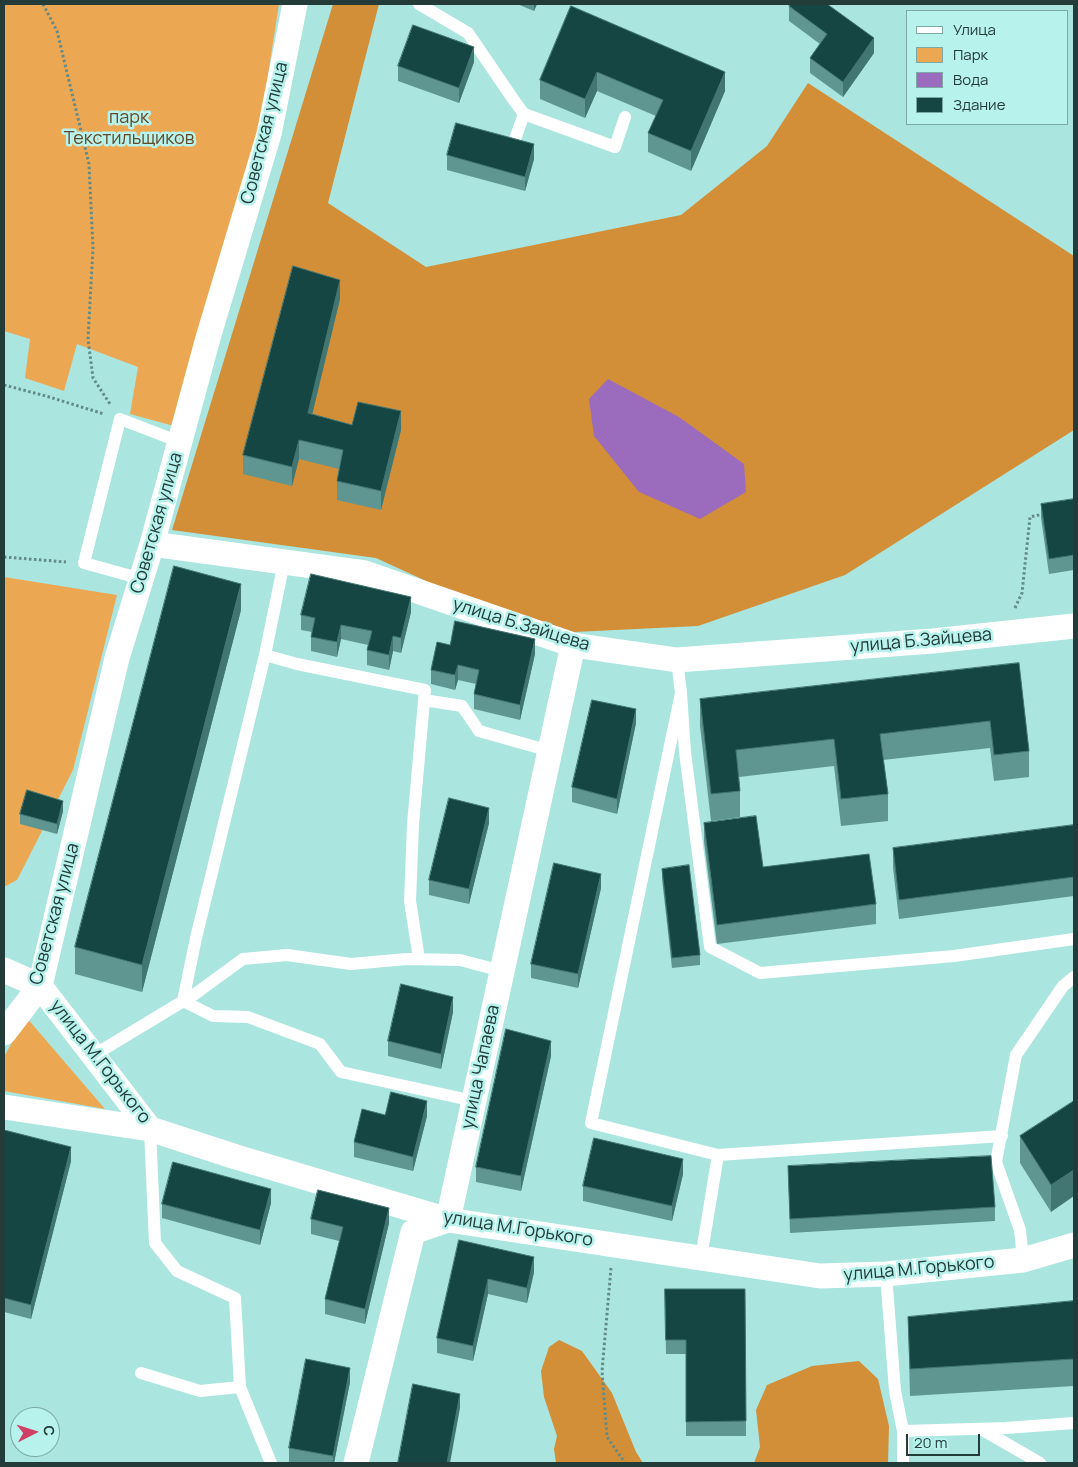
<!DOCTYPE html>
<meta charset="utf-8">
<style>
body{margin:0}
#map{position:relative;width:1078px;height:1467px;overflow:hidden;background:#aae5e0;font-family:Manrope,sans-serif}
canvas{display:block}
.frame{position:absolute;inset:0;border:5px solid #233b39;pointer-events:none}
.legend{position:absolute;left:906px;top:10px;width:162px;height:115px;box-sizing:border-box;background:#b7f2ed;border:1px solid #7ca9a5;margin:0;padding:6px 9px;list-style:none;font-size:15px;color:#233b39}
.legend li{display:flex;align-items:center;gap:10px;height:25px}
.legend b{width:25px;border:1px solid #7ca9a5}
.north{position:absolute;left:10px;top:1407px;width:50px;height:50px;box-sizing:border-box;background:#b7f2ed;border:1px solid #7ca9a5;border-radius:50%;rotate:85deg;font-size:14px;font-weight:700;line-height:20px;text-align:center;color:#233b39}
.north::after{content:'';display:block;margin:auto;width:18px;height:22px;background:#cf4064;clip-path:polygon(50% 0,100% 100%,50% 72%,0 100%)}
.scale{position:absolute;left:906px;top:1434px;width:74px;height:22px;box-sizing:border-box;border:2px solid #233b39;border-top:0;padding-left:6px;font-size:15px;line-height:18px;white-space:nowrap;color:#233b39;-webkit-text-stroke:4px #b7f2ed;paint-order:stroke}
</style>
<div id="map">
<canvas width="1078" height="1467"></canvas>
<div class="frame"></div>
<ul class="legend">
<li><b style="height:6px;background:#fff"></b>Улица</li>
<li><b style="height:14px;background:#eca752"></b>Парк</li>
<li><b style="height:14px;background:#9b6cbd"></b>Вода</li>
<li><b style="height:14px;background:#154643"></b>Здание</li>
</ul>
<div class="north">С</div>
<div class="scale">20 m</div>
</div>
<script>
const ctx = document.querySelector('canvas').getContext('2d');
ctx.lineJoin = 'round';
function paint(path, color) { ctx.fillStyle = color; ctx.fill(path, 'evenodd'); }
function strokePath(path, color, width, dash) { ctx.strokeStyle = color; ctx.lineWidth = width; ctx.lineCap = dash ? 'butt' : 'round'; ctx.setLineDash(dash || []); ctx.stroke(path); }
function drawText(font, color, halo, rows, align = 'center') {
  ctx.font = font + ' Manrope,sans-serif'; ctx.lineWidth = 5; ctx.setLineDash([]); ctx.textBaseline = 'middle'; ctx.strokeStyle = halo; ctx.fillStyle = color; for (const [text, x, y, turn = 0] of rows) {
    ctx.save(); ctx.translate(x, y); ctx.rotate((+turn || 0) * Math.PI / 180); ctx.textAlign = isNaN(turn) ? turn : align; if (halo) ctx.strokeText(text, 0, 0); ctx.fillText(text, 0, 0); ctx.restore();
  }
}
paint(new Path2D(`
 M4,4H279L260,126L174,426L130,414L138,367L77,344L64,391L25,378L30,339L4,331Z
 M4,577L117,595L73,770L17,880L4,887Z
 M26,1017L105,1109L4,1091V1057Z`), '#eca752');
paint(new Path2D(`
 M333,4H379L328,203L426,267L681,215L767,146L808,83L1074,256V430L845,575L698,626L574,632L437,586L376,558L172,530Z
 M559,1340L582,1351L612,1393L636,1452L643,1463H556L554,1449L557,1436L544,1397L541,1371L549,1347Z
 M859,1361L878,1379L889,1426L888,1463H754L760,1447L756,1410L767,1385L812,1366Z`), '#d28f37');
paint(new Path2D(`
 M608,379L679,417L744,464L746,492L700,519L639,492L594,436L589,399Z`), '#9b6cbd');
strokePath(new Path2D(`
 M43,4L57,31L89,164L93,248L88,339L93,378L110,404
 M4,385L46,396L104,414
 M4,557L66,562
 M1015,608L1022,593L1030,517L1043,514
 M611,1268L602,1371L607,1437L625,1463`), '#628b87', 3, [2.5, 2.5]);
strokePath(new Path2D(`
 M419,4L468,33L513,99L524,114L615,147L625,117
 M515,139L524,114
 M284,562L265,655L297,664L425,690L413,824L410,901L419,959
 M142,579L84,563L120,419L180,442
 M265,655L196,938L183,1001L213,1016L248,1017L320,1044L341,1072L474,1101
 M677,660L681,693L685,752L710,947L760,973L954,956L1074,939
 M681,693L591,1123L718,1155L1002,1136
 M424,700L462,706L479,731L550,751
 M94,1055L195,994L243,959L287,955L351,964L407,959L460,960L502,971
 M150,1129L155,1243L177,1271L235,1298L240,1387
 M701,1258L718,1155
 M1023,1260L1020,1230L996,1162L1016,1055L1063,986L1074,977
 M886,1274L895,1391L903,1431V1463
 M141,1373L200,1391L240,1387L271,1463
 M981,1429L1040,1463
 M903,1431L1006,1428L1074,1423`), '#fff', 12);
strokePath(new Path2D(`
 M152,544L365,573L573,645L677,660L933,641L1074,626
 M4,970L40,986L150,1129L236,1157L448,1220L820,1276L886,1274L1023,1260L1074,1245
 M4,1033L40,986L117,658L152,544L208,338L269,134L295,4
 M4,1107L150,1129
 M356,1463L413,1232L448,1220L573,645`), '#fff', 25);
paint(new Path2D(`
 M517,4H537L534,11Z
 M571,6L725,91L691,171L648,152V133L656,116L597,91L585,118L540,99V80Z
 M789,6L874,53L843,97L810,73V58L820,44L789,21Z
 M474,62L459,103L398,81V66Z
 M447,155L534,159L525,191L447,170Z
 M340,299L312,414L352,425L401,430L381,510L337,500V481L339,469L299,459L292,486L243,474V455Z
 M1074,499V570L1049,574L1041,518V504Z
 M241,610L142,992L75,974V947Z
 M411,612L401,653L393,651L389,670L367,665V650L368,645L341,639L337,657L311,651V637L312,632L301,630V615Z
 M450,645L535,654L520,720L474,709V694L476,684L458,680L455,690L431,684V670Z
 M1019,663L1029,751V777L994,781L990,748L883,760L888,794V821L841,826L834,766L739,777L740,791V817L711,821L700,726V699Z
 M636,723L617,814L572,802V787Z
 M63,811L57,834L20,824V814Z
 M489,823L469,904L429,895V880Z
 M704,823L763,867L876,904V924L717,944L704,842Z
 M1074,825V896L899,919L893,868V848Z
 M662,869L700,955V965L672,968L662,879Z
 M601,888L578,988L531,978V964Z
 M453,1012L441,1069L388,1056V1041Z
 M551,1056L521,1191L476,1182V1167Z
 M1074,1101L1051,1212L1020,1163V1136Z
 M385,1115L427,1116L413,1171L354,1157V1142Z
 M4,1130L71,1161L31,1319L4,1312Z
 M788,1166L995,1207V1221L790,1233Z
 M683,1174L672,1221L583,1201V1186Z
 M271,1203L260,1245L162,1218V1204Z
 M311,1219L389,1223L365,1324L325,1314V1299L339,1241L311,1234Z
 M459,1240L534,1272L527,1303L488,1294L473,1361L437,1353V1338Z
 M665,1289H745L746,1436H686V1354H666Z
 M1074,1301V1386L910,1396L908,1317Z
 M350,1382L334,1463H294L289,1462V1448Z`), '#609692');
paint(new Path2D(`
 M534,4H537L534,11Z
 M874,38V53L843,97V82Z
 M474,47V62L459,103V88Z
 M597,72V91L585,118V99Z
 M725,72V91L691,171V151Z
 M534,144V159L525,191V177Z
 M340,280V299L308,432V413Z
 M401,411V430L381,510V491Z
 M299,440V459L292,486V467Z
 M241,584V610L142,992V965Z
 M411,597V612L401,653V638Z
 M341,625V639L337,657V642Z
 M393,636V651L389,670V655Z
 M535,639V654L520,720V705Z
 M458,665V680L455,690V675Z
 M636,709V723L617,814V799Z
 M63,801V811L57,834V824Z
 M489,808V823L469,904V889Z
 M601,874V888L578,988V974Z
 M453,997V1012L441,1069V1054Z
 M551,1041V1056L521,1191V1176Z
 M427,1101V1116L413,1171V1157Z
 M71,1147V1161L31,1319V1305Z
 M683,1159V1174L672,1221V1206Z
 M1074,1170V1196L1051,1212V1185Z
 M271,1189V1203L260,1245V1230Z
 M389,1208V1223L365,1324V1309Z
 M534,1257V1272L527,1303V1288Z
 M488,1279V1294L473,1361V1346Z
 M350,1368V1382L334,1463H333V1456Z
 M460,1394V1408L450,1463H447Z`), '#427672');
const building = new Path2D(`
 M791,4H827L874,38L843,82L810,58L827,34L789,6Z
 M571,6L725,72L691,151L648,133L663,100L597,72L585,99L540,80Z
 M413,25L474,47L459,88L398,66Z
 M456,123L534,144L525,177L447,155Z
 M293,266L340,280L308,413L352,425L358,402L401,411L381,491L337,481L343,450L299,440L292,467L243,455Z
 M1074,499V555L1049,559L1041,504Z
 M174,566L241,584L142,965L75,947Z
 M311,574L411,597L401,638L393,636L389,655L367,650L372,631L341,625L337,642L311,637L315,618L301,615Z
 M455,621L535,639L520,705L474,694L479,670L458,665L455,675L431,670L437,642L450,645Z
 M1019,663L1029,751L994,755L990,721L880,734L888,794L841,799L834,739L736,750L740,791L711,794L700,699Z
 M592,700L636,709L617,799L572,787Z
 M27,790L63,801L57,824L20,814Z
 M449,798L489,808L469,889L429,880Z
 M756,816L763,867L869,854L876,904L717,925L704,823Z
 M1074,825V877L899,900L893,848Z
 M554,863L601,874L578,974L531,964Z
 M689,865L700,955L672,958L662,869Z
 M401,984L453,997L441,1054L388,1041Z
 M506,1029L551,1041L521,1176L476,1167Z
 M391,1092L427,1101L413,1157L354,1142L362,1109L385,1115Z
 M1074,1101V1170L1051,1185L1020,1136Z
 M4,1130L71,1147L31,1305L4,1298Z
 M594,1138L683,1159L672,1206L583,1186Z
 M991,1156L995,1207L790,1219L788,1166Z
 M173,1162L271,1189L260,1230L162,1204Z
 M318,1190L389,1208L365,1309L325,1299L343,1227L311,1219Z
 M459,1240L534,1257L527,1288L488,1279L473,1346L437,1338Z
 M665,1289H745L746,1421L686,1422V1340H666Z
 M1074,1301V1359L910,1369L908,1317Z
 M306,1359L350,1368L333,1456L289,1448Z
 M413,1384L460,1394L447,1463H398Z`);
paint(building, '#154643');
strokePath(building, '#427672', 1);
drawText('18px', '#654826', '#b7f2ed', [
 ["парк",129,118],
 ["Текстильщиков",129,139]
]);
drawText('18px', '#233b39', '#b7f2ed', [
 ["Советская улица",265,133,-76],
 ["Советская улица",157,523,-74],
 ["улица Б.Зайцева",521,625,17],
 ["улица Б.Зайцева",921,641,-5],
 ["Советская улица",55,914,-75],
 ["улица М.Горького",100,1062,52],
 ["улица Чапаева",481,1067,-78],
 ["улица М.Горького",518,1229,9],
 ["улица М.Горького",919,1269,-5]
]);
</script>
